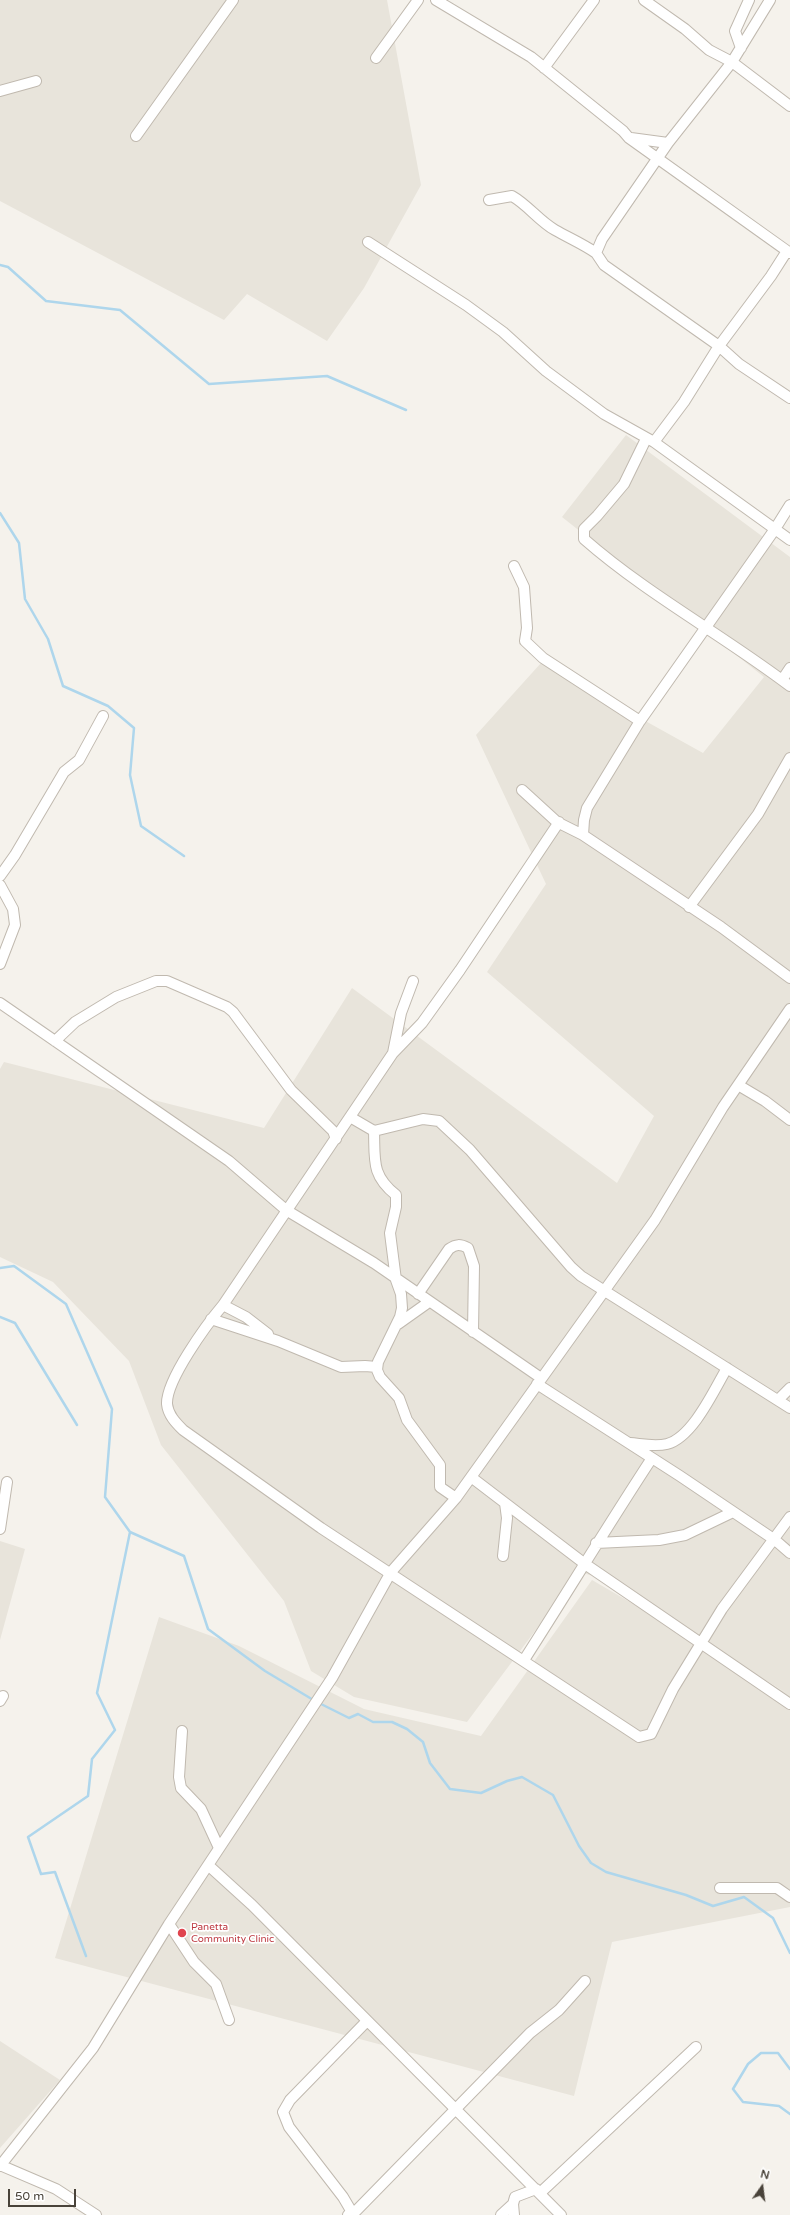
<!DOCTYPE html>
<style>
body{margin:0}
#map{position:relative;width:790px;height:2215px;overflow:hidden;background:#f5f2ec;font-family:"Varela Round",sans-serif}
canvas{display:block}
.north{position:absolute;left:742px;top:2167px;width:40px;height:40px;-webkit-text-stroke:3px #fff;paint-order:stroke;rotate:14deg;font-size:11px;font-weight:700;line-height:16px;text-align:center;color:#49433a}
.north::after{content:'';display:block;margin:auto;width:14px;height:18px;background:#49433a;clip-path:polygon(50% 0,100% 100%,50% 72%,0 100%)}
.scale{position:absolute;left:8px;top:2189px;width:68px;height:18px;box-sizing:border-box;border:2px solid #49433a;border-top:0;padding-left:5px;font-size:12px;line-height:14px;white-space:nowrap;color:#49433a;-webkit-text-stroke:3px #fff;paint-order:stroke}
</style>
<div id="map">
<canvas width="790" height="2215"></canvas>
<div class="north">N</div>
<div class="scale">50 m</div>
</div>
<script>
const ctx = document.querySelector('canvas').getContext('2d');
ctx.lineJoin = 'round';
function paint(path, color) { ctx.fillStyle = color; ctx.fill(path, 'evenodd'); }
function strokePath(path, color, width, dash) { ctx.strokeStyle = color; ctx.lineWidth = width; ctx.lineCap = dash ? 'butt' : 'round'; ctx.setLineDash(dash || []); ctx.stroke(path); }
function drawText(font, color, halo, rows, align = 'center') {
  ctx.font = font + ' "Varela Round",sans-serif'; ctx.lineWidth = 3.5; ctx.setLineDash([]); ctx.textBaseline = 'middle'; ctx.strokeStyle = halo; ctx.fillStyle = color; for (const [text, x, y, turn = 0] of rows) {
    ctx.save(); ctx.translate(x, y); ctx.rotate((+turn || 0) * Math.PI / 180); ctx.textAlign = isNaN(turn) ? turn : align; if (halo) ctx.strokeText(text, 0, 0); ctx.fillText(text, 0, 0); ctx.restore();
  }
}
paint(new Path2D(`
 M0,0H387L421,185L364,288L327,341L247,294L224,320L0,201Z
 M626,435L790,557V1907L612,1942L574,2096L55,1958L159,1617L239,1646L364,1709L481,1736L592,1580L788,1694L597,1577L579,1572L467,1722L354,1697L311,1671L284,1601L161,1445L129,1361L53,1282L0,1257V1069L4,1062L264,1128L352,988L617,1183L654,1116L487,972L546,884L476,735L541,663L703,753L764,677L562,517Z
 M0,1541L25,1549L0,1640Z
 M0,2041L60,2080L0,2148Z`), '#e8e4db');
strokePath(new Path2D(`
 M0,265L8,267L46,301L120,310L209,384L327,376L406,410
 M0,513L19,543L25,599L48,639L63,686L108,706L134,728L130,775L141,826L184,856
 M0,1268L14,1266L66,1304L112,1409L105,1497L130,1532L97,1693L115,1730L92,1759L88,1796L28,1837L41,1874L55,1872L86,1956
 M0,1317L15,1323L77,1425
 M130,1532L184,1556L208,1629L265,1671L315,1701
 M319,1703L349,1718L358,1714L373,1722H392L407,1729L423,1742L430,1763L450,1789L481,1793L507,1781L522,1777L553,1795L579,1846L591,1863L606,1872L686,1895L713,1906L744,1897L773,1918L790,1953
 M790,2069L778,2053H761L748,2064L733,2089L743,2102L779,2106L790,2114`), '#aed6ec', 2.5);
const minor = new Path2D(`
 M436,0L531,57L623,131L629,138L790,253
 M644,0L685,29L709,50L732,62L790,106
 M741,48L735,31L749,0
 M376,58L418,0
 M544,68L594,0
 M0,91L36,81
 M136,136L233,0
 M631,138L668,143
 M489,200L512,196C528,205 539,221 555,230C569,238 583,244 596,253
 M368,242L466,305L503,332L546,371L604,414L654,442L790,540
 M787,251L771,276L719,346L739,364L790,398
 M646,439L624,484L597,516L584,529V539C648,595 723,635 790,686
 M654,442L684,402L719,346L604,265L596,253L602,239L668,143L732,62L770,0
 M790,505L775,529L640,721L587,808L584,820L583,835L721,927L790,978
 M514,566L524,587L527,628L525,641L543,658L640,721
 M782,680L790,668
 M522,790L557,822L583,835
 M559,822L460,970L422,1023L393,1053L223,1305C207,1324 166,1380 167,1404C168,1415 176,1423 183,1430L321,1528L639,1737L651,1734L673,1689L722,1609L790,1517
 M0,876L15,855L64,772L79,760L103,716
 M0,885L13,909L15,925L0,964
 M689,907L758,814L790,758
 M0,1003L229,1161L286,1210L374,1263L541,1378
 M55,1041L75,1022L116,997L156,981H167L227,1007L233,1012L291,1090L333,1131L336,1139
 M393,1053L401,1013L413,981
 M738,1085L765,1101L790,1120
 M350,1117L374,1131C375,1160 371,1175 396,1195V1207L390,1233L396,1280L401,1294L402,1308L400,1317L378,1362L377,1370L380,1377L399,1398L407,1420L440,1465V1487L456,1498
 M374,1131L423,1119L439,1121L470,1150L571,1267L581,1276L790,1408
 M418,1294L449,1249C456,1244 460,1244 468,1248L474,1266L473,1332
 M223,1305L246,1317L268,1334
 M211,1319L278,1341L341,1367L365,1366L377,1367
 M398,1324L429,1302
 M537,1384L680,1476L775,1540L790,1553
 M778,1400L790,1388
 M630,1443C642,1444 655,1447 667,1444C693,1437 714,1390 727,1368
 M471,1477L585,1564L790,1704
 M0,1529L7,1482
 M596,1543L659,1540L685,1535L733,1512
 M503,1556L507,1518L505,1503
 M524,1660C567,1593 608,1525 652,1458
 M0,1701L3,1696
 M182,1731L179,1777L181,1788L201,1809L219,1848
 M208,1865L252,1905L561,2215
 M720,1888H777L790,1897
 M169,1924L194,1962L216,1984L229,2020
 M0,2165L56,2189L96,2215
 M0,2166L93,2048L169,1924L332,1678L391,1572L456,1498L655,1220L723,1107L790,1009
 M540,2193L696,2047
 M353,2214L530,2033L559,2010L585,1981
 M348,2215L353,2214L343,2197L289,2127L283,2112L290,2100L366,2022
 M501,2215L513,2204
 M514,2215L513,2204L515,2197L536,2189`);
strokePath(minor, '#c0b9af', 12);
strokePath(minor, '#fff', 10);
for (const [x, y, r, color] of [
 [182,1933,5,"#e0444e"]
]) { const dot = new Path2D(); dot.arc(x, y, r, 0, 2 * Math.PI); ctx.fillStyle = color; ctx.fill(dot); strokePath(dot, '#fff', 1.5); }
drawText('10px', '#be3a42', '#fff', [
 ["Panetta",191,1927],
 ["Community Clinic",191,1939]
], 'left');
</script>
